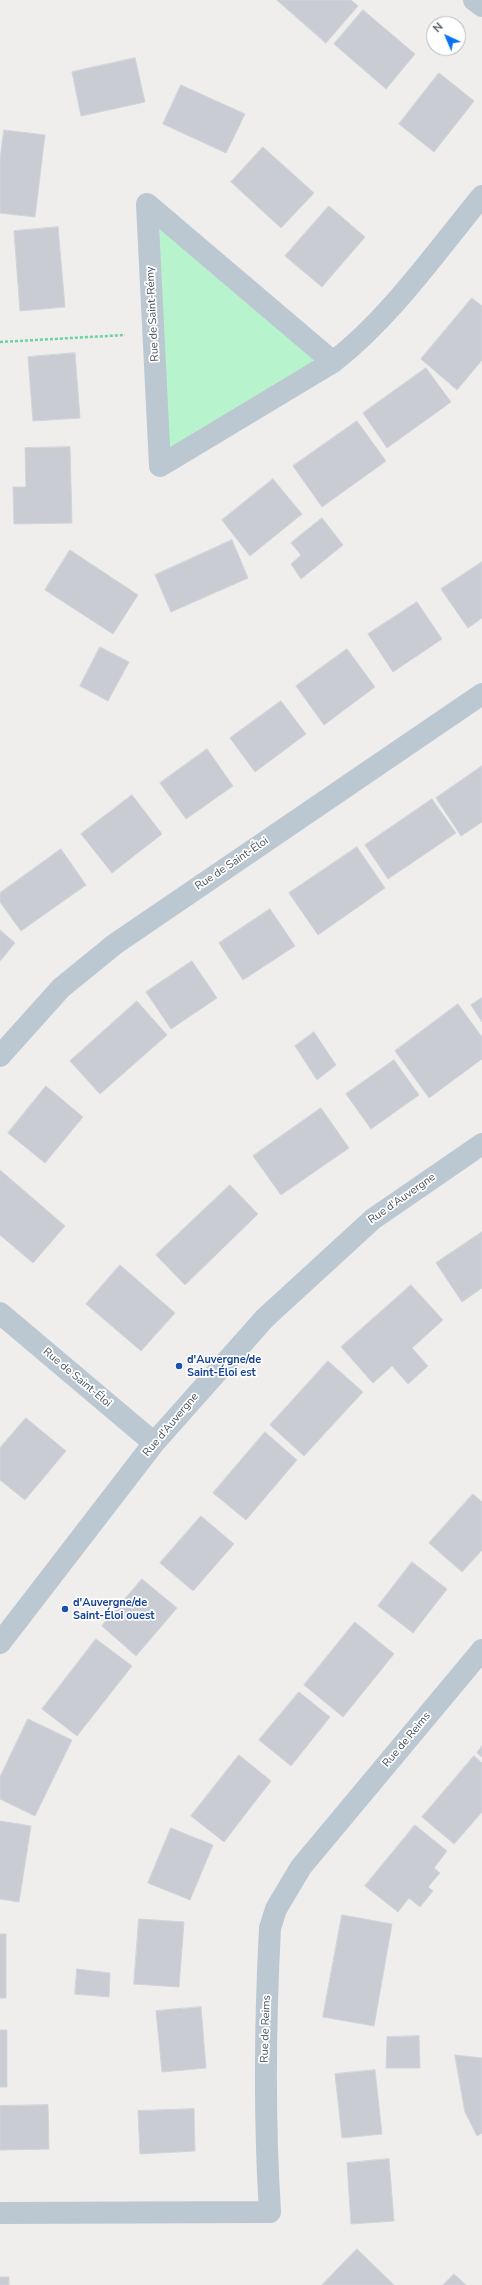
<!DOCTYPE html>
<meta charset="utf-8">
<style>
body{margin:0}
#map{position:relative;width:482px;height:2285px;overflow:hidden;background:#f0eded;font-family:"Nunito Sans",sans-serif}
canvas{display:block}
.north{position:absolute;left:426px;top:16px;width:40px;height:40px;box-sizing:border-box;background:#fff;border:1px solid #b4b9be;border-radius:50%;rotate:316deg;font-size:11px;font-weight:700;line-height:16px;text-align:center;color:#44515d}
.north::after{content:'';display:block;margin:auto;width:14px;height:18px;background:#0872ef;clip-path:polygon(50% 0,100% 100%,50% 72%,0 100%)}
</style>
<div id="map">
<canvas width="482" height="2285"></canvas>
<div class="north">N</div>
</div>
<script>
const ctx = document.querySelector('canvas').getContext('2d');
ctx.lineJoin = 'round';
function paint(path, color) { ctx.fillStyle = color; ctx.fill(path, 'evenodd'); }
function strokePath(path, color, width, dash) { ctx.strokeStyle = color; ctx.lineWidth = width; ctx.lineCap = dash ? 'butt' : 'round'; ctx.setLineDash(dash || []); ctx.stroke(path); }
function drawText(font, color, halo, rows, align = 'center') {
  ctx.font = font + ' "Nunito Sans",sans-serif'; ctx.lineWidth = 3.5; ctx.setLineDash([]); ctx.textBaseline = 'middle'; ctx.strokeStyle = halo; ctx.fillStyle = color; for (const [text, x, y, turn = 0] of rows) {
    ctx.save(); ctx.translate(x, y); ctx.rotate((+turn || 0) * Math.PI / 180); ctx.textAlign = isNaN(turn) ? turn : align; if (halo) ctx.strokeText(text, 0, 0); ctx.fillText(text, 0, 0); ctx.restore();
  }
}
paint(new Path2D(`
 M147,204L333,362L160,466Z`), '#b7f3cd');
const building = new Path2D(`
 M277,0H351L358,6L326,43Z
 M363,10L415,54L386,89L334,44Z
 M135,58L145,102L81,116L72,72Z
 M439,73L474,101L434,152L399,124Z
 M181,85L245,114L226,153L163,124Z
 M4,130L45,135L35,217L0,213V160Z
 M263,147L314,193L281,228L231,182Z
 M329,206L365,237L322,287L285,256Z
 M58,227L65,307L20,311L14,231Z
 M472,298L482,306V360L457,390L421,359Z
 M75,353L80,418L33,421L28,357Z
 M426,368L451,402L387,448L363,413Z
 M357,421L386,461L322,507L293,466Z
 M70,447L72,523L14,524L13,487H26L25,448Z
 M273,479L302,514L250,556L222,520Z
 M322,518L343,545L301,579L291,564L301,555L291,543Z
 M232,540L248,578L171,612L155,575Z
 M70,550L138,595L113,634L45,590Z
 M482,562V618L468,628L441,589Z
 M417,602L442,639L393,672L368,634Z
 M100,647L129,662L108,701L80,686Z
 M347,649L375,687L324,725L296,686Z
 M281,701L306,734L255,772L230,738Z
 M207,749L233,786L186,819L160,783Z
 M482,766V822L461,836L436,798Z
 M132,795L162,834L112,873L81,834Z
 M432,799L456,833L388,879L365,845Z
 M357,847L385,888L318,935L289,893Z
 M61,849L86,885L21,931L0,902V893Z
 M270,909L295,946L243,980L219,943Z
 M0,930L15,943L0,961Z
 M192,961L217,998L171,1029L146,992Z
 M482,998V1022L471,1005Z
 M137,1001L167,1035L100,1094L70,1061Z
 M458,1004L482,1037V1059L429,1098L395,1051Z
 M314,1032L336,1065L317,1080L295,1046Z
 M394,1060L419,1095L371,1129L346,1094Z
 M46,1086L83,1117L45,1163L8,1133Z
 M321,1108L349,1148L281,1195L253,1156Z
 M0,1170L65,1226L33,1263L0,1235Z
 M230,1185L258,1214L185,1285L156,1255Z
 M482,1232V1288L462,1302L436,1263Z
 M120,1265L175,1313L141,1351L86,1304Z
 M411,1285L443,1320L412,1348L428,1366L408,1384L392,1366L373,1383L341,1347Z
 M328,1361L363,1392L304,1456L270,1425Z
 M26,1418L66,1451L25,1500L0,1480V1448Z
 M265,1432L297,1460L246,1520L213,1493Z
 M473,1494L482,1502V1550L462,1572L429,1543Z
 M201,1516L234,1544L193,1591L160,1563Z
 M412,1562L447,1589L413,1633L378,1606Z
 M142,1579L177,1608L136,1656L102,1626Z
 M355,1622L394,1654L343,1717L304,1685Z
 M96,1639L132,1666L77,1736L42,1709Z
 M299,1692L330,1717L291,1766L259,1740Z
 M28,1719L72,1740L35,1816L0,1799V1777Z
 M482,1746V1757L477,1753Z
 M239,1755L271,1781L224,1842L191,1816Z
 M474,1756L482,1763V1812L454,1844L422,1817Z
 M0,1821L31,1826L19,1902L0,1899Z
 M415,1825L447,1851L434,1868L440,1873L428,1887L433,1891L420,1907L409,1898L398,1912L365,1886Z
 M171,1828L213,1845L190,1900L148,1883Z
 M342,1915L392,1924L374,2026L323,2017Z
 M139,1919L184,1922L179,1987L134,1984Z
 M0,1934H6V1998H0Z
 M77,1969L110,1973L109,1997L75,1994Z
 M201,2007L206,2068L162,2072L156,2011Z
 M0,2030H7V2087H0Z
 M419,2036L420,2068H386L387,2037Z
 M455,2055L482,2058V2133L477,2136L465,2112Z
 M375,2070L382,2134L342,2138L335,2074Z
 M48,2105L49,2149L0,2150V2106Z
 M194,2109L195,2151L140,2154L138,2111Z
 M389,2159L394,2221L351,2224L347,2163Z
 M357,2249L394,2285H322Z
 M454,2274L466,2285H443Z
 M0,2277H9V2285H0Z`);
paint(building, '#c9ccd3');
strokePath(building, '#d1d4da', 1);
strokePath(new Path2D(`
 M0,342L125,335`), '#6cd49e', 2.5, [3, 2]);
strokePath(new Path2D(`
 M474,0L482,6
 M147,204L160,466L333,362C390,318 436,252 482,196
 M147,204L333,362
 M0,1056L61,988L115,944L482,694
 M0,1313L154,1443
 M0,1643L154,1443L265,1318L373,1219L482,1144
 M0,2213L270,2212C264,2117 265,2023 270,1928L276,1909L301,1867L482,1650`), '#bcc8d1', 22);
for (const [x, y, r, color] of [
 [179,1366,4,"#1a4fb4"],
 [65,1609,4,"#1a4fb4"]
]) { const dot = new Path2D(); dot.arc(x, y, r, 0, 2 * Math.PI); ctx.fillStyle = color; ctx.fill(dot); strokePath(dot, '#fff', 1.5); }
drawText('11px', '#44515d', '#fff', [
 ["Rue de Saint-Rémy",153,314,-93],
 ["Rue de Saint-Éloi",232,864,-34],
 ["Rue d'Auvergne",402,1199,-35],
 ["Rue de Saint-Éloi",77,1378,40],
 ["Rue d'Auvergne",171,1425,-50],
 ["Rue de Reims",407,1740,-50],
 ["Rue de Reims",266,2029,-88]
]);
drawText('bold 11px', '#164399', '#fff', [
 ["d'Auvergne/de",187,1360],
 ["Saint-Éloi est",187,1373],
 ["d'Auvergne/de",73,1603],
 ["Saint-Éloi ouest",73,1616]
], 'left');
</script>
